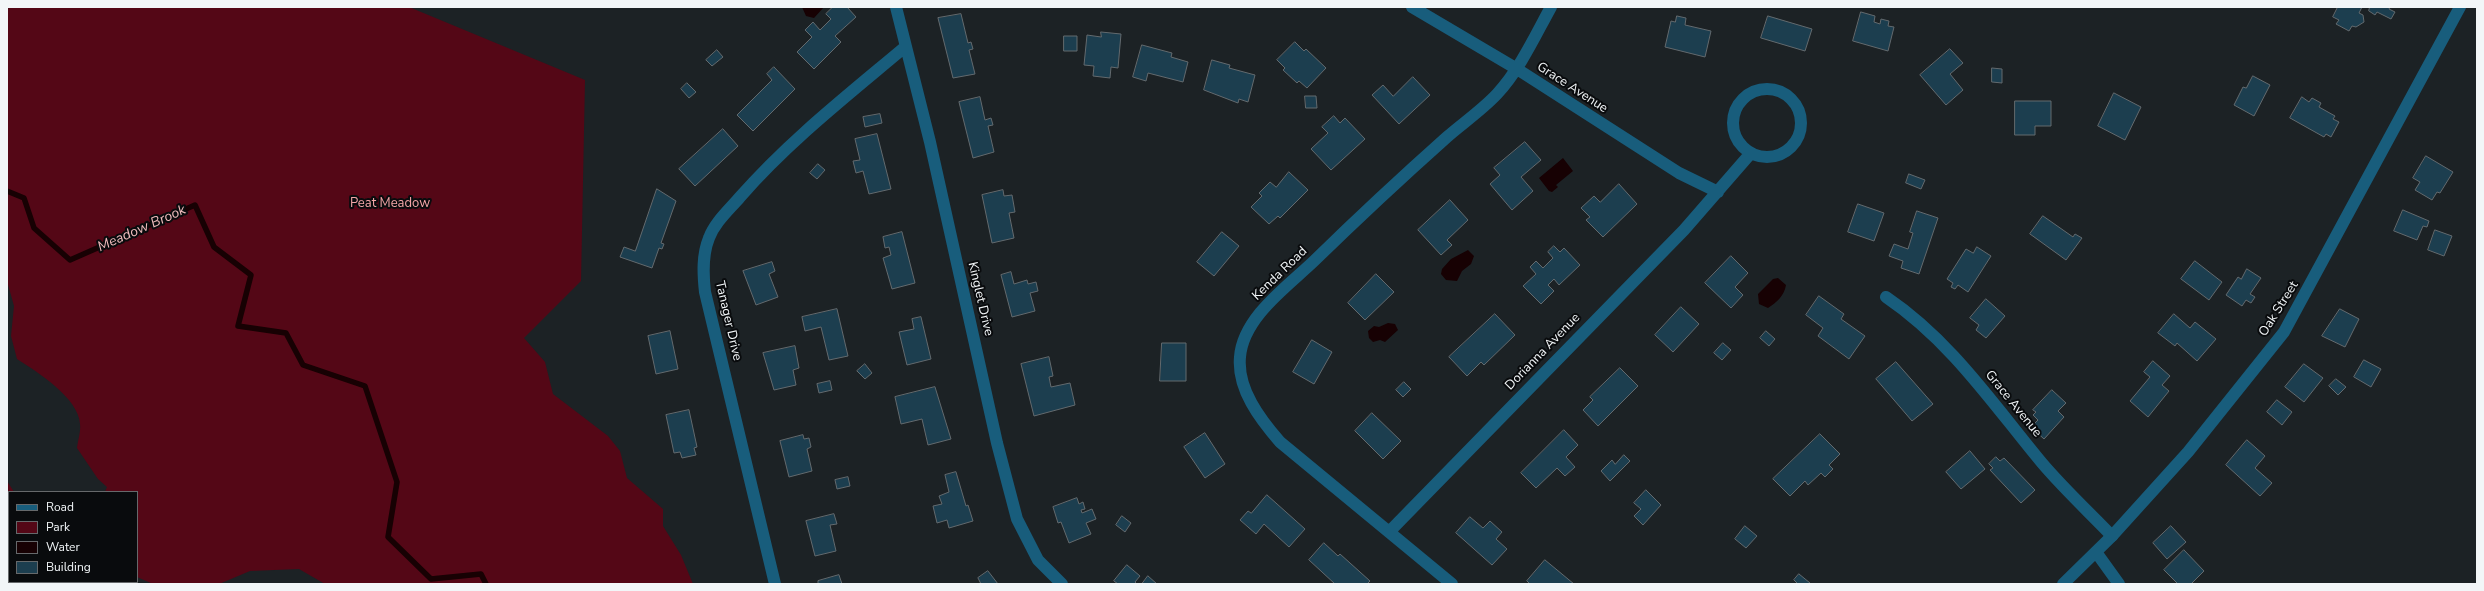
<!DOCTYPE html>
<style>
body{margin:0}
#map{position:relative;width:2484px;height:591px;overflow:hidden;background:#1c2225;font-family:"Nunito Sans",sans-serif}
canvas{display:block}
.frame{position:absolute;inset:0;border:8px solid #f2f6f8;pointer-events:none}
.legend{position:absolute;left:8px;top:491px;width:130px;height:92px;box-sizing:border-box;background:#090b0d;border:1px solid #66696b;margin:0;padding:5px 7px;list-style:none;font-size:12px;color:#f2f6f8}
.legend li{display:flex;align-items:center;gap:8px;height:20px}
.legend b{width:20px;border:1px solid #66696b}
</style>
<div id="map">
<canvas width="2484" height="591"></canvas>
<div class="frame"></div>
<ul class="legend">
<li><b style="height:5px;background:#185d7c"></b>Road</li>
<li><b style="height:11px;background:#540716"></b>Park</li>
<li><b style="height:11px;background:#170103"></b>Water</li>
<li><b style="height:11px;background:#1c3e4f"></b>Building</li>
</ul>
</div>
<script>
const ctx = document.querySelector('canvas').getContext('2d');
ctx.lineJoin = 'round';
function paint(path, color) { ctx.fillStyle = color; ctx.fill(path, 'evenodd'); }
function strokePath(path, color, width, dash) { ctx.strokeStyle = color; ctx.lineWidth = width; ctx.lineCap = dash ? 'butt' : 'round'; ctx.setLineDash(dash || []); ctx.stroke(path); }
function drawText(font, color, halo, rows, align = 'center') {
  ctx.font = font + ' "Nunito Sans",sans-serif'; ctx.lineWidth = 4; ctx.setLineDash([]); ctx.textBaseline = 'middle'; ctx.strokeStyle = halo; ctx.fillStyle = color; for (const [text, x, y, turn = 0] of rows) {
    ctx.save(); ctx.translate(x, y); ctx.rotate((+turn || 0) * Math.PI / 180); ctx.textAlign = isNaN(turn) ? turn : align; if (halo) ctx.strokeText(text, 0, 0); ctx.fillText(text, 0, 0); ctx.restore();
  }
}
paint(new Path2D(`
 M11,7H409L585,80L581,281L524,338L545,362L553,394L608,436L620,451L627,478L663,509V526L681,555L693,584H325L299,569L250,571L219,584H153L137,577V492H105L107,487L98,479L77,448C78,440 81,431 80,424C79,398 36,371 17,359L11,336L14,306L7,281V9Z
 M7,481L14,492H9V571H7Z`), '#540716');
paint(new Path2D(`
 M802,7H824L814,18L806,16Z
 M1563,158L1573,171L1556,185L1558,187L1552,192L1549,191L1539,178Z
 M1468,250L1474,256L1471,264L1462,271L1457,281L1446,280L1441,274L1442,269L1451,259Z
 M1778,278L1786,285C1784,296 1777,302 1768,308L1759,304L1758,294L1773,279Z
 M1388,323L1395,324L1398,330L1385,342L1380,340L1373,342L1369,338L1368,331L1374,326L1379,327Z`), '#170103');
strokePath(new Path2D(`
 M7,191L24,198L34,228L70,260L195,205L214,247L251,275L238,326L286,333L303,365L365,386L397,482L388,537L431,579L481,574L486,584`), '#170103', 5.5);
const building = new Path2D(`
 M833,7H847L856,17L835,36L841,42L814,69L797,52L812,37L805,30L813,22L820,30L831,19L826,14Z
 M2338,7H2362L2359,13L2363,15L2364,22L2356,27L2352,26L2349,31L2336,24L2339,20L2333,17Z
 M2370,7H2390L2389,9L2395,12L2391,19L2377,12L2375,15L2369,11Z
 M1861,12L1875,16L1874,22L1880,24L1881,19L1889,21L1888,26L1894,27L1888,51L1853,41Z
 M961,14L968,43L971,42L973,49L969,50L975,74L953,78L938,18Z
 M1677,16L1686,18L1685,25L1711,31L1705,57L1665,47L1671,21L1675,22Z
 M1768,16L1812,29L1805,51L1761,38Z
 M1101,32L1121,34L1118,68L1111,67L1110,78L1093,76L1094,66L1084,65L1087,35L1101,37Z
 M1064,36H1077V51H1064Z
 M1295,42L1304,51L1306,49L1326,68L1307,88L1299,81L1297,83L1283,70L1285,68L1277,60Z
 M1142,45L1172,53L1171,57L1188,62L1183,82L1148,73L1146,81L1133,77Z
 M1950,49L1963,63L1950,74L1963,90L1946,105L1920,75Z
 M717,50L723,57L712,66L706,60Z
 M1212,60L1230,65L1229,68L1255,75L1248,102L1239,99L1238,103L1204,90Z
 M774,67L795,89L753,131L737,115L772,80L767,74Z
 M1992,68L2002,69V83L1992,82Z
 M2253,76L2270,85L2254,116L2234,105L2243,87L2246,88Z
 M1413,77L1430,95L1399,124L1372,95L1383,85L1393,96Z
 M687,83L696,92L689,98L681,89Z
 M2114,93L2141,107L2125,140L2098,126Z
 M1305,96H1316L1317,108H1306Z
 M980,97L985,120L991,118L993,125L988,126L994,152L973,158L959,102Z
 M2302,97L2309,102L2312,98L2321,103L2319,107L2335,116L2333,119L2339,122L2331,137L2326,134L2324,137L2290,118Z
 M2015,101H2051V126H2035V135H2015Z
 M880,114L882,123L865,127L863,117Z
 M1334,116L1340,123L1345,118L1365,139L1331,170L1311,149L1328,133L1322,127Z
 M723,129L738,146L695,186L679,169Z
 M877,134L891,189L869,194L863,171L856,173L853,161L860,160L855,139Z
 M1525,142L1541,160L1521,177L1533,191L1512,210L1490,184L1500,175L1494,168Z
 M2426,156L2453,172L2440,193L2437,192L2432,200L2415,190L2420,182L2413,178Z
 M818,164L825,170L817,179L810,173Z
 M1289,172L1308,190L1280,218L1278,216L1269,224L1251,207L1262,196L1259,193L1270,182L1276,187Z
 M1909,174L1925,180L1921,189L1906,183Z
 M1619,184L1637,204L1603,237L1586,220L1590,217L1581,208L1594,196L1600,202Z
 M657,189L676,201L661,243L664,244L662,249L659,248L652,268L620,257L624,247L635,251Z
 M1003,190L1004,196L1012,195L1015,212L1009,213L1014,238L992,243L982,195Z
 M1450,200L1468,220L1447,240L1452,245L1441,255L1418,230Z
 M1858,204L1884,213L1874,241L1848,232Z
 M2403,210L2429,221L2427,227L2423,226L2417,240L2394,231Z
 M1917,211L1938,218L1919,274L1901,268L1903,261L1889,256L1894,244L1908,249L1913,233L1910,232Z
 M2043,216L2073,237L2075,234L2082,238L2066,260L2030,234Z
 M2435,230L2452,236L2444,256L2428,250Z
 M902,232L915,283L892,289L883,258L891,255L889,247L885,248L883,237Z
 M1222,232L1239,246L1214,276L1197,262Z
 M1554,246L1560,252L1564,248L1580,265L1559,285L1554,279L1548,285L1554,291L1541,304L1523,286L1536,274L1530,267L1536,261L1543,268L1553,258L1548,252Z
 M1977,247L1991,256L1968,292L1958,285L1955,289L1951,287L1953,283L1947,279L1966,249L1973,253Z
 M1731,256L1748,273L1735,287L1743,295L1731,308L1705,283Z
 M2195,261L2222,282L2209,300L2181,279Z
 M772,262L775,271L769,274L778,297L756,305L743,271Z
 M2247,269L2261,278L2250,294L2255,297L2251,303L2246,300L2242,306L2226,295L2238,277L2241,279Z
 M1011,272L1014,284L1027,280L1028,284L1036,282L1038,291L1030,293L1035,311L1012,317L1001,275Z
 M1376,274L1394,292L1365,320L1348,303Z
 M1819,296L1844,314L1841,319L1865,336L1849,359L1818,336L1823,328L1806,315Z
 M1986,299L2005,316L1986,338L1976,330L1979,325L1970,318Z
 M1681,307L1699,324L1673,352L1655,335Z
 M837,309L848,356L829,360L821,327L805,331L802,317Z
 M2340,309L2359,319L2345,347L2322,336Z
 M1495,314L1515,335L1484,365L1481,362L1467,376L1449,357Z
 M2174,314L2190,328L2195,322L2216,339L2197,361L2177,343L2175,346L2158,333Z
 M921,317L931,359L907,365L899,332L914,329L912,319Z
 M670,331L678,369L656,374L648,336Z
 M1766,331L1775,339L1769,346L1760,338Z
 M1312,340L1332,352L1314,384L1293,372Z
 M1162,343H1186V381H1160Z
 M1723,343L1731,350L1722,360L1714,353Z
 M795,346L799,368L793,370L796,385L774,390L763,353Z
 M1049,357L1053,376L1049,377L1051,387L1070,383L1075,405L1034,416L1021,364Z
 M2364,360L2381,369L2371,387L2354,377Z
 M2153,361L2170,376L2162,385L2169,391L2148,417L2130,401L2150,377L2144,372Z
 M1896,362L1933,404L1912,421L1876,379Z
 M865,364L872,373L865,379L857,371Z
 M2304,364L2323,378L2304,402L2285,387Z
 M1620,368L1638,386L1598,426L1583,410L1593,400L1590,397Z
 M2336,379L2346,387L2338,395L2329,386Z
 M830,381L832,390L819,393L817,384Z
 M1404,382L1411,389L1403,397L1396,390Z
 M935,387L951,439L928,445L922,419L901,424L895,397Z
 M2052,390L2066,403L2058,411L2064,417L2044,439L2031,427L2038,420L2033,415L2036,412L2033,410Z
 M2277,400L2292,412L2282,425L2267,412Z
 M689,410L697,447L694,448L696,455L682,458L680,452L674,453L666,415Z
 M1372,413L1401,441L1383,459L1355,431Z
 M1564,430L1578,445L1566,457L1575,467L1565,476L1557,468L1536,488L1521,473Z
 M1205,433L1225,464L1205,478L1184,447Z
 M1820,434L1840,454L1829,465L1833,469L1825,477L1821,473L1808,485L1805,481L1790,496L1773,479Z
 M803,435L804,439L809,438L811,447L807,449L812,471L789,477L780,441Z
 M2247,440L2265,456L2255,468L2272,483L2260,496L2226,465Z
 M1970,451L1985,469L1961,489L1946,472Z
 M1624,455L1630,461L1610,481L1601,471L1612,460L1615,464Z
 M1996,457L2000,461L2004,458L2035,490L2021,503L1990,470L1993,468L1989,464Z
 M956,472L966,506L968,505L973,521L949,528L947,520L937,523L933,506L942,504L939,496L949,492L945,475Z
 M848,477L850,486L837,489L835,480Z
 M1646,490L1661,505L1643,525L1634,516L1641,509L1634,503Z
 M1267,495L1305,529L1289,547L1264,524L1256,534L1240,520L1248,511L1251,513Z
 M1077,498L1079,504L1083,502L1085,509L1081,510L1082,513L1092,509L1096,519L1086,523L1091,534L1069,543L1061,522L1058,523L1053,507Z
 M834,514L837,524L830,525L836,551L815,556L806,521Z
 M1122,516L1131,523L1125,532L1116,525Z
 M1470,517L1483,528L1490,521L1502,532L1496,539L1507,549L1492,565L1456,533Z
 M1745,526L1757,536L1746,548L1735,539Z
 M2171,526L2186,542L2167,559L2153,543Z
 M1324,543L1338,556L1340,554L1370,581L1367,584H1335L1309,560Z
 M2184,550L2204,571L2191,584H2178L2164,570Z
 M1545,560L1574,584H1530L1527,581Z
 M1127,565L1140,576L1135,582L1137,584H1118L1114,581Z
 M988,571L998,584H981L978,578Z
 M1799,574L1810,583L1809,584H1798L1794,580Z
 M839,575L842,584H818V581Z
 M1148,576L1157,584H1142Z`);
paint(building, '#1c3e4f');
strokePath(building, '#636a6e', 1);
strokePath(new Path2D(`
 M896,7L930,142L997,443L1017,519L1038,560L1062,584
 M1412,7L1517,69L1679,173L1718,192
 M1733 123a34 34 0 1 1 68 0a34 34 0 1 1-68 0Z
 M1886,297C1951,341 1993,404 2042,463C2064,489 2089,512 2112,536
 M1389,532L1684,230L1751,153
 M2096,552L2119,584
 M775,584L705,292C703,274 702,255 709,238C715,222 729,210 740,197C789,141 848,95 905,47
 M1452,584L1280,442C1260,419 1237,389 1240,357C1243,317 1288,286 1314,261C1357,219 1401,178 1447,137C1463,123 1482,110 1497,94C1520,69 1535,36 1551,7`), '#185d7c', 12);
strokePath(new Path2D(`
 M2063,584L2112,536L2188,452L2284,332L2460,7`), '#185d7c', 12);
drawText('13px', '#f2f6f8', '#090b0d', [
 ["Grace Avenue",1572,88,33],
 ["Kenda Road",1280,274,-44],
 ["Kinglet Drive",980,299,77],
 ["Oak Street",2279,309,-58],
 ["Tanager Drive",728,321,77],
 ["Dorianna Avenue",1543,352,-46],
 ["Grace Avenue",2013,404,51]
]);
drawText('13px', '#f4a6a8', '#090b0d', [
 ["Peat Meadow",390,204]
]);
drawText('italic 14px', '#f2bdbe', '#090b0d', [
 ["Meadow Brook",142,229,-24]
]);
</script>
